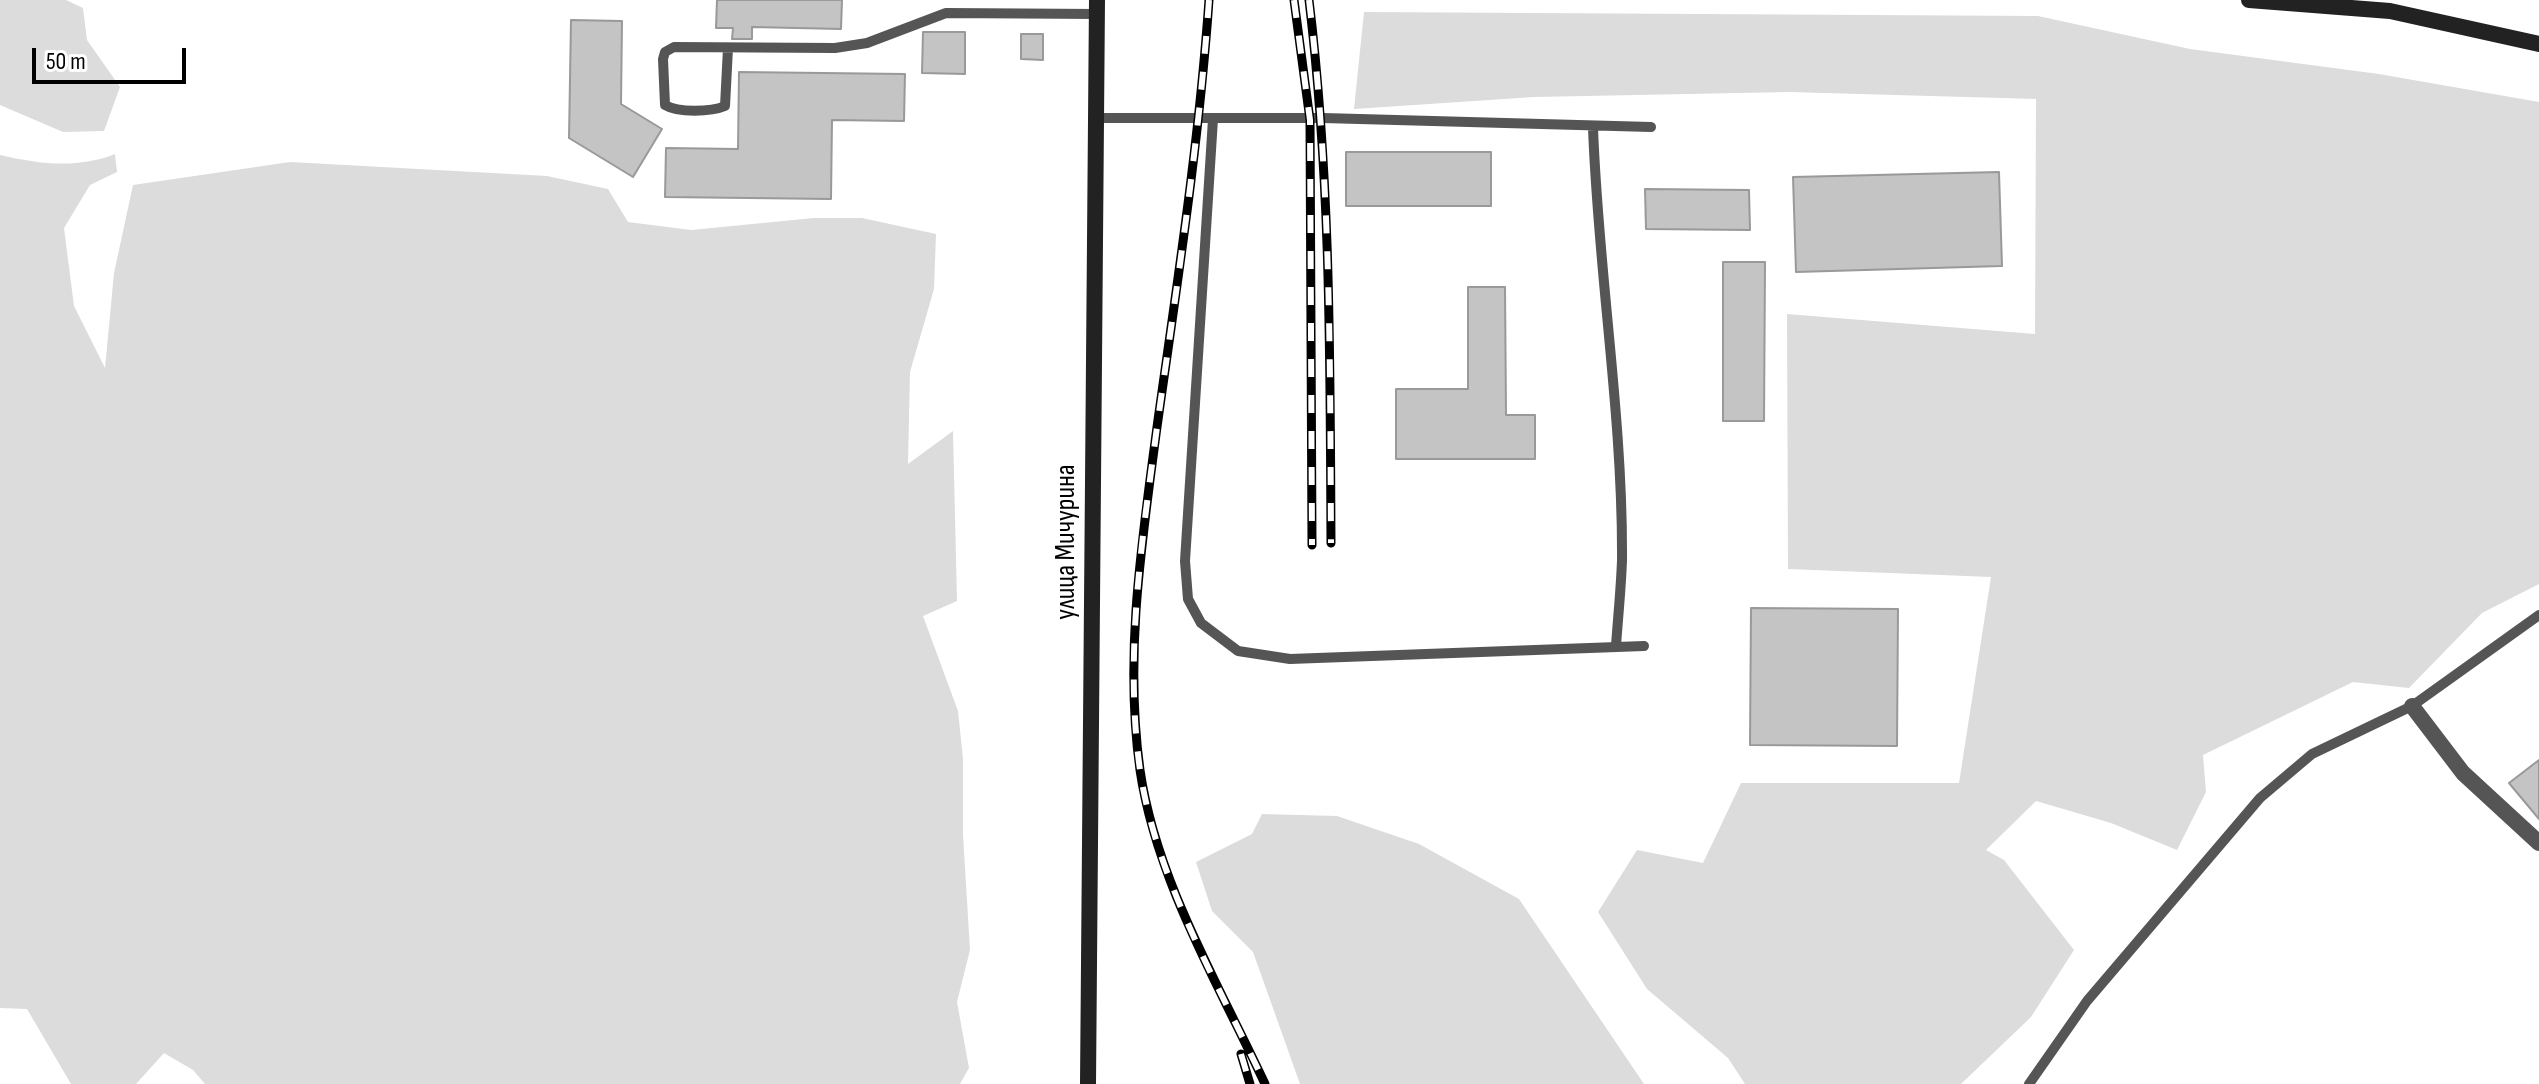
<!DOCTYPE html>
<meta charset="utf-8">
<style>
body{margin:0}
#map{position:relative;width:2539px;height:1084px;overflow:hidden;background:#fff;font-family:"Sofia Sans Condensed",sans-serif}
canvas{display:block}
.scale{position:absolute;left:32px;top:48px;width:154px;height:36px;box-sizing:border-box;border:4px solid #000;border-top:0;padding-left:10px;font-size:24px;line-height:28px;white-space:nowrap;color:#000;-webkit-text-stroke:6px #fff;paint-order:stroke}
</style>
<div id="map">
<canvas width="2539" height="1084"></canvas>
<div class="scale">50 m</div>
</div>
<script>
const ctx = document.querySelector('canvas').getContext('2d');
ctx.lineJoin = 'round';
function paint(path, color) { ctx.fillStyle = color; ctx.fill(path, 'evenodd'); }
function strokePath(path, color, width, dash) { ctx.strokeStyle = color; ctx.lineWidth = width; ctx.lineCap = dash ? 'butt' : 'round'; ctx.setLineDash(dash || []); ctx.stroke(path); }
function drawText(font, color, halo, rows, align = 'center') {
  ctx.font = font + ' "Sofia Sans Condensed",sans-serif'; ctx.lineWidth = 6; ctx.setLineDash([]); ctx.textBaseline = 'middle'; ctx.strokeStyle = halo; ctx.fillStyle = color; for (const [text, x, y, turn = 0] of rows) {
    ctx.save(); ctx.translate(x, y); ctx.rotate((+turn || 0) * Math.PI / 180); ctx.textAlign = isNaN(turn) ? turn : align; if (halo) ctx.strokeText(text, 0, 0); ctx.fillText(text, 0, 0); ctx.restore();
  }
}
paint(new Path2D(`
 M0,0H66L83,8L87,40L120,87L104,131L63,132L0,105Z
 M1364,12L2038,16L2190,49L2379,74L2539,102V584L2482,613L2409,688L2353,682L2203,755L2206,792L2177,850L2111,823L2036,801L1986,850L2004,860L2074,950L2031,1017L1961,1084H1745L1728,1058L1647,989L1598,912L1637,850L1703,863L1741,783H1959L1991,577L1788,569L1787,314L2035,334L2036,99L1790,92L1534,97L1354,109Z
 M115,154L117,172L90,185L64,228L74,306L105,368L114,273L133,185L290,162L547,176L608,189L628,222L691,230L814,218H862L936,234L934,289L910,372L908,464L953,431L957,601L923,616L958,711L963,759V835L970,950L957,1002L969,1068L960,1084H205L193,1070L164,1053L136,1084H71L27,1009L0,1008V155C39,164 77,169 115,154Z
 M1262,814L1337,816L1419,844L1519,899L1644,1084H1300L1253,952L1212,911L1196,862L1252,834Z`), '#dcdcdc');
const building = new Path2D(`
 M717,0H842L841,29L752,27V39H732L733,28H716Z
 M571,20L622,21L621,104L662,129L633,177L569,138Z
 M923,32H965V74L922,73Z
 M1021,34H1043V60L1021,59Z
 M739,72L905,74L904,121L832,120L831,199L665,197L666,148L738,149Z
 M1346,152H1491V206H1346Z
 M1999,172L2002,266L1796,272L1793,177Z
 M1645,189L1749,190L1750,230L1646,229Z
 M1723,262H1765L1764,421H1723Z
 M1468,287H1505L1506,415H1535V459H1396V389H1468Z
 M1751,608L1898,609L1897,746L1750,745Z
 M2539,760V819L2509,783Z`);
paint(building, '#c4c4c4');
strokePath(building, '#999', 2);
strokePath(new Path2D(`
 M728,48L725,106C711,112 678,113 665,105L663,59L665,52L674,47L835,48L867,43L946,13L1097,14
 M1096,118H1323L1651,127
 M1213,119L1185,561L1188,599L1201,623L1238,651L1290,659L1644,646
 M1593,127C1598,272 1623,416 1622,560C1621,589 1618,617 1616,646
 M2029,1084L2087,1001L2260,798L2312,754L2412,706L2539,615`), '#555', 10);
strokePath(new Path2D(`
 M2412,706L2463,773L2539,843`), '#555', 16);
strokePath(new Path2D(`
 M2249,0L2390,11L2539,44
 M1088,1084L1097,0`), '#222', 16);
const rail = new Path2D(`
 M1209,0C1199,143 1177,284 1157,427C1142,541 1124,655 1140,770C1156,880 1219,985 1265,1084
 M1294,0L1310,120L1312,545
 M1309,0C1331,182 1330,360 1331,543
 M1241,1054L1250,1084`);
strokePath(rail, '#000', 9);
strokePath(rail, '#fff', 6, [18]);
drawText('28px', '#000', '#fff', [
 ["улица Мичурина",1067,542,-90]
]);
</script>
